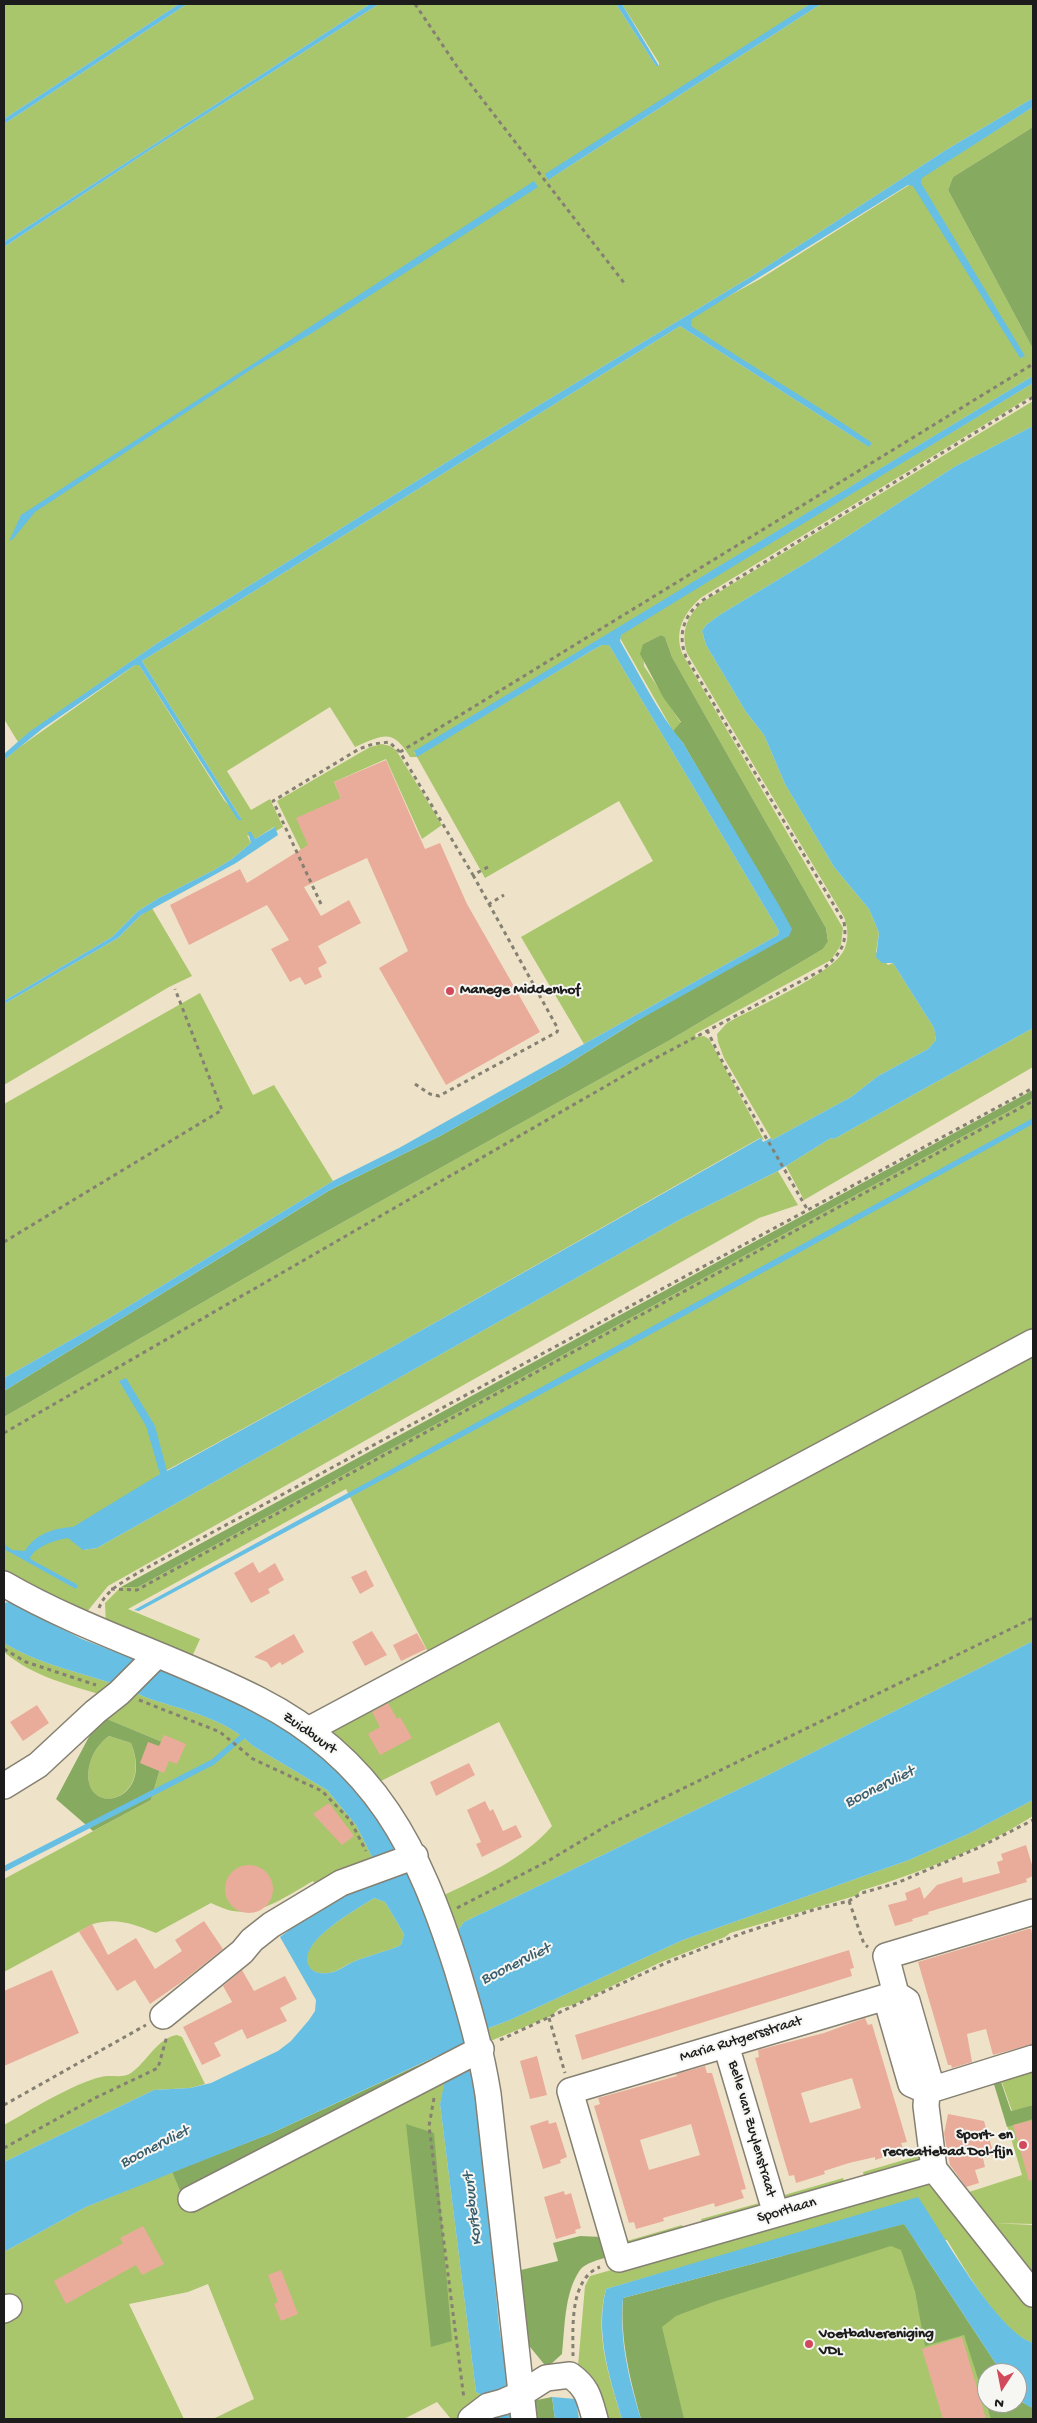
<!DOCTYPE html>
<style>
body{margin:0}
#map{position:relative;width:1037px;height:2423px;overflow:hidden;background:#eee3c8;font-family:"Gochi Hand",sans-serif}
canvas{display:block}
.frame{position:absolute;inset:0;border:5px solid #1c1c1c;pointer-events:none}
.north{position:absolute;left:977px;top:2363px;width:50px;height:50px;box-sizing:border-box;background:#f6f6f2;border:1px solid #9f9f9c;border-radius:50%;rotate:191deg;font-size:14px;font-weight:700;line-height:20px;text-align:center;color:#1c1c1c}
.north::after{content:'';display:block;margin:auto;width:18px;height:22px;background:#d1495b;clip-path:polygon(50% 0,100% 100%,50% 72%,0 100%)}
</style>
<div id="map">
<canvas width="1037" height="2423"></canvas>
<div class="frame"></div>
<div class="north">N</div>
</div>
<script>
const ctx = document.querySelector('canvas').getContext('2d');
ctx.lineJoin = 'round';
function paint(path, color) { ctx.fillStyle = color; ctx.fill(path, 'evenodd'); }
function strokePath(path, color, width, dash) { ctx.strokeStyle = color; ctx.lineWidth = width; ctx.lineCap = dash ? 'butt' : 'round'; ctx.setLineDash(dash || []); ctx.stroke(path); }
function drawText(font, color, halo, rows, align = 'center') {
  ctx.font = font + ' "Gochi Hand",sans-serif'; ctx.lineWidth = 4; ctx.setLineDash([]); ctx.textBaseline = 'middle'; ctx.strokeStyle = halo; ctx.fillStyle = color; for (const [text, x, y, turn = 0] of rows) {
    ctx.save(); ctx.translate(x, y); ctx.rotate((+turn || 0) * Math.PI / 180); ctx.textAlign = isNaN(turn) ? turn : align; if (halo) ctx.strokeText(text, 0, 0); ctx.fillText(text, 0, 0); ctx.restore();
  }
}
paint(new Path2D(`
 M4,4H179L4,119Z
 M187,4H370L4,242V124Z
 M379,4H616L656,66H659V63L622,4H810L548,180L821,4H1033V98L946,150L752,276L503,427L156,644L30,732L18,742L4,719V247L150,150Z
 M1033,107V127L953,177L948,190L1033,349V376L414,752L417,756L591,651L602,645H609L779,931L778,935L584,1044L521,937L653,861L619,801L485,878L417,757H410C392,728 384,735 355,747L330,707L227,771L251,810L270,799L283,827L276,831L274,827L255,839L247,835L251,843L232,859L214,870L159,898L138,911L112,937L4,1001V760L17,749L135,665H139L224,800L242,820L142,661L680,326L869,447L681,322L760,279Z
 M1033,383V395L702,597C684,612 673,632 683,655L843,928L841,945L831,960L695,1034L696,1037L704,1036L709,1039L764,1140L760,1138L712,1165L385,1351L160,1474L83,1550L97,1548L681,1219L778,1171L798,1205L759,1218L108,1586L86,1613L4,1572V1417L302,1245L670,1040L823,949L828,940L826,928L672,657L665,637L661,635L643,644L644,666L681,723L673,731L620,638L621,634L669,604Z
 M1033,401V426L954,467L814,558L721,614L706,625L702,631L706,645L746,712L764,735L785,784L834,867L869,909L879,933L876,952L888,965L893,963L934,1028L936,1040L928,1049L878,1076L851,1097L772,1140L724,1058L718,1042L717,1034L727,1023C752,1009 833,974 844,950C849,940 848,927 844,917L687,653C681,633 686,618 701,603Z
 M382,744L390,746L396,750L442,825L422,839L386,759L334,782L341,798L322,878L316,881L277,801L370,747Z
 M152,908L192,976L169,987L4,1085V1004L118,938L141,915Z
 M200,993L253,1095L274,1085L333,1181L106,1320L4,1378V1104Z
 M1033,1028V1067L804,1200L786,1166L831,1138L834,1139Z
 M1033,1098V1336L429,1654L346,1489L128,1609L200,1639L191,1659L106,1625L105,1603L121,1587H138Z
 M1033,1352V1641L770,1774L464,1922L455,1934L442,1896C481,1877 523,1860 552,1826L499,1722L379,1782L325,1727Z
 M4,1643C37,1663 74,1671 111,1683C125,1687 137,1694 150,1699C187,1711 224,1718 253,1746L327,1790L356,1825L374,1861L322,1893L313,1881C290,1894 261,1916 233,1911C226,1910 218,1906 211,1903L156,1933C134,1924 116,1917 93,1924L4,1972V1879L151,1800L167,1744L100,1716L106,1696C69,1685 34,1677 4,1652Z
 M109,1736L131,1743C155,1804 80,1819 89,1767C92,1754 98,1744 109,1736Z
 M1033,1800V1816C981,1849 919,1873 860,1891L858,1895L730,1933L725,1937L659,1963L573,2005L560,2008L551,2016L488,2042L484,2030L510,2020L683,1940L909,1860L968,1834Z
 M374,1898L385,1902L404,1934L401,1945C386,1952 369,1955 353,1962C345,1965 338,1972 329,1973C322,1974 312,1973 308,1966C296,1942 359,1908 374,1898Z
 M177,2035L182,2037L205,2084L190,2088L154,2090L4,2162V2125C29,2111 74,2083 101,2077C110,2074 123,2079 131,2073C147,2062 157,2038 177,2035Z
 M1033,2068V2105L1012,2111L1000,2077Z
 M446,2080L440,2104L476,2392L491,2400L469,2404L460,2419H451L437,2402L404,2419H213L254,2399L208,2284L188,2292L129,2304L184,2419H4V2252L86,2207L172,2172L184,2201Z
 M1033,2106V2224L989,2223L966,2193L1022,2175L1004,2115Z
 M924,2154V2163L865,2181L863,2172Z
 M843,2178L846,2187L784,2205L781,2196Z
 M915,2184H928L1033,2309V2343C1001,2333 965,2269 947,2240L689,2265L606,2289C594,2334 609,2376 622,2419H602C597,2402 595,2374 578,2366L585,2286L590,2276Z
 M763,2202L764,2206L704,2229L701,2219Z
 M991,2223L1033,2225V2276Z
 M682,2225L685,2234L629,2250L620,2243Z
 M904,2238L987,2373V2403L1026,2419H665L633,2314Z`), '#a9c66d');
paint(new Path2D(`
 M1033,127V349L948,190L953,177Z
 M661,635L665,637L672,657L826,928L828,941L823,949L670,1040L302,1245L4,1417V1391L330,1190L440,1136L563,1067L635,1022L791,929L683,743L673,731L681,722L663,697L640,654L643,644Z
 M1033,1090V1098L138,1587H121Z
 M100,1716L167,1744L151,1800L93,1831L56,1799ZM109,1736L131,1743C156,1804 80,1819 89,1767C92,1754 98,1744 109,1736Z
 M440,2055L429,2069L184,2201L172,2172L272,2133Z
 M1000,2079L1011,2111L1033,2105V2119L1007,2127L993,2081Z
 M406,2124L434,2133L452,2341L431,2347Z
 M904,2224L1002,2373H987V2403H1017V2396L1020,2401L1033,2408V2419H991L964,2335L925,2346L915,2291L901,2250L891,2246L713,2302L676,2316L662,2327L684,2419H641C630,2379 620,2340 623,2298Z
 M580,2236L602,2237L607,2257C599,2260 585,2263 580,2270C564,2293 565,2328 562,2354L551,2364H544L526,2342L521,2270L558,2261L553,2243Z
 M552,2397L555,2419H531L532,2401Z`), '#86ab60');
paint(new Path2D(`
 M179,4H187L4,124V119Z
 M370,4H379L150,150L4,247V242Z
 M616,4H622L659,66H656Z
 M810,4H821L548,180L545,174Z
 M1033,98V107L922,178L921,183L1025,356L1020,358L913,186L908,185L692,319L691,326C751,366 813,402 872,443L869,447L680,326L142,661L242,820H238L139,665H135L42,729L4,760V754L29,732L156,644L503,427L752,276L946,150Z
 M534,181L538,187L312,333L255,367L35,512L13,539L9,541L21,515Z
 M1033,376V383L621,635L620,641C640,675 658,713 683,743L780,907L792,929L789,936L635,1022L563,1067L440,1136L330,1190L4,1391V1378L106,1320L333,1181L399,1148L778,935L779,931L609,645H602L591,651L417,757L414,751Z
 M1033,426V1028L834,1139L831,1138L778,1171L681,1219L97,1548L83,1550L68,1538C56,1540 36,1546 30,1558L32,1560L76,1584L78,1586L76,1589L4,1549V1544L12,1550L25,1551C35,1534 54,1528 73,1527L160,1474L146,1426L119,1381L126,1378L155,1426L167,1471L385,1351L761,1138L763,1142L771,1138L772,1140L851,1097L878,1076L928,1049L936,1040L934,1028L893,963H882L876,957L879,933L869,909L834,867L785,784L764,735L746,712L706,645L702,631L706,625L721,614L814,558L954,467Z
 M275,827L278,835L236,863L141,915L118,938L4,1004V1001L112,937L138,911L159,898L214,870L232,859L251,843L248,832H251L255,839Z
 M1033,1118V1124L573,1377L139,1611L134,1610Z
 M9,1602L82,1639L162,1670L166,1669L278,1721L349,1776L398,1844L392,1859L408,1869L455,1934L464,1922L770,1774L1033,1641V1800L968,1834L909,1860L683,1940L510,2020L465,2037C457,2058 456,2060 475,2074L499,2326L508,2385L499,2397L501,2407L511,2414L513,2419H484L491,2400L476,2392L440,2104L450,2058L439,2055L272,2133L86,2207L4,2252V2162L154,2090L190,2088L211,2083L278,2051L291,2041L309,2020L315,2011L316,2000L280,1937L328,1901L374,1861L356,1825L327,1790L253,1746C224,1718 187,1711 150,1699C137,1694 125,1687 111,1683C74,1671 37,1663 4,1643V1603ZM374,1898L385,1902L404,1934L401,1945C386,1952 369,1955 353,1962C346,1965 338,1972 329,1973C322,1974 312,1973 309,1966C296,1942 359,1908 374,1898Z
 M918,2197C942,2232 996,2331 1033,2343V2408C1015,2401 1017,2390 1017,2373H1002L904,2224L623,2298C619,2339 629,2380 641,2419H622C609,2376 595,2334 606,2289Z
 M552,2397L576,2399L579,2419H555Z`), '#67bfe4');
strokePath(new Path2D(`
 M4,1869L213,1762L243,1736`), '#67bfe4', 5.5);
paint(new Path2D(`
 M386,760L425,849L440,843L467,904L540,1032L446,1085L379,968L408,951L367,858L304,887L321,916L349,900L361,923L318,946L327,963L318,968L322,977L305,985L300,977L290,982L271,949L289,940L267,905L189,945L170,905L240,869L247,883L308,845L296,818L341,798L334,782Z
 M253,1562L259,1573L275,1563L284,1580L268,1589L270,1593L251,1603L234,1573Z
 M366,1570L374,1586L360,1594L351,1577Z
 M372,1631L387,1655L365,1666L352,1642Z
 M417,1633L426,1649L401,1661L393,1645Z
 M294,1634L304,1652L282,1665L280,1662L271,1668L267,1662L254,1657Z
 M388,1703L397,1719L400,1717L412,1738L380,1755L368,1734L380,1727L372,1712Z
 M37,1705L49,1723L23,1741L10,1722Z
 M164,1735L186,1744L177,1764L169,1761L164,1773L140,1763L148,1742L159,1746Z
 M469,1763L475,1775L436,1796L430,1782Z
 M485,1801L490,1811L493,1809L503,1831L516,1825L522,1837L482,1857L476,1844L481,1842L467,1810Z
 M329,1803L354,1836L342,1845L313,1814Z
 M1026,1845L1033,1868V1876L1026,1879L1027,1882L928,1912L929,1914L912,1919L913,1921L895,1926L888,1905L907,1900L905,1893L920,1887L924,1899L937,1885L962,1877L963,1883L1000,1873L997,1862L1003,1860L1001,1854Z
 M225 1889a24 24 0 1 1 48 0a24 24 0 1 1-48 0Z
 M204,1921L223,1949L183,1981L150,2004L135,1980L117,1991L79,1932L92,1924L108,1955L136,1938L155,1969L182,1951L175,1940Z
 M1028,1929H1031L1033,1937V2044L993,2055L986,2029L967,2034L972,2062L952,2068L951,2065H948L918,1962Z
 M849,1950L854,1968L850,1969L852,1976L582,2060L575,2035Z
 M52,1970L79,2033L4,2066V1991Z
 M242,1970L254,1991L285,1976L297,1999L280,2008L287,2021L247,2039L242,2029L214,2043L221,2056L202,2065L183,2027L232,2002L223,1986Z
 M865,2018L868,2025L872,2024L907,2142L901,2143L904,2151L875,2160V2157L849,2163L824,2171L825,2174L796,2183L794,2175L789,2176L778,2139L755,2058L759,2057L758,2050L824,2033ZM852,2078L861,2108L810,2123L801,2093Z
 M537,2056L547,2095L530,2099L520,2061Z
 M705,2066L707,2073H712L729,2130L746,2189L741,2190L744,2198L715,2207L714,2203L687,2211L663,2218L664,2221L636,2229L634,2222L629,2223L594,2106L600,2104L598,2098L677,2076L676,2074ZM691,2124L700,2155L649,2170L640,2140Z
 M948,2114L984,2121L994,2155L983,2158L985,2167L975,2170L979,2183L966,2187L950,2165L944,2134Z
 M548,2120L549,2124L556,2122L567,2157L560,2160L561,2163L543,2169L530,2126Z
 M1033,2120V2180L1029,2181L1013,2125Z
 M564,2191L565,2195L571,2193L581,2228L575,2230L576,2233L556,2239L544,2197Z
 M143,2226L164,2264L142,2275L136,2265L66,2304L54,2281L123,2243L120,2238Z
 M281,2270L298,2314L281,2321L274,2304L278,2302L268,2275Z
 M962,2337L982,2405L986,2419H943L922,2349Z`), '#eaac9a');
const minor = new Path2D(`
 M4,1584C85,1631 175,1657 259,1700C376,1760 419,1849 457,1969C470,2012 481,2050 488,2094L524,2419
 M308,1730L1033,1342
 M4,1786L38,1765L95,1712L119,1693L157,1655
 M1033,1912L886,1956L896,1994L570,2091L619,2259L934,2169L1033,2294
 M896,1994L907,2001L929,2078L927,2091L911,2084L889,2008Z
 M163,2016L242,1952L252,1940L271,1925L341,1883L415,1856
 M726,2045L776,2214
 M934,2169L926,2106L927,2091L1033,2058
 M191,2199L481,2049
 M4,2310L9,2307
 M471,2419L488,2406L503,2402L521,2394L546,2378L570,2375C588,2388 589,2398 595,2419`);
strokePath(minor, '#858072', 28);
strokePath(new Path2D(`
 M415,4L458,68L625,284
 M488,867L473,875L400,752L1033,364
 M473,875L489,904L504,895
 M321,904L273,801L359,749L373,744L389,742L400,752
 M707,1030L721,1059L807,1209
 M415,1084L430,1094L439,1096L557,1032L558,1029L489,904
 M4,1242L222,1110L175,989
 M4,1433L639,1067L822,970C839,955 848,945 844,922L686,657C677,634 684,615 703,600L1033,397
 M111,1589L137,1590L1033,1101
 M99,1608C106,1589 125,1581 141,1571L1033,1088
 M4,1649L26,1662L96,1685
 M139,1700L220,1732L253,1759L322,1791L350,1820L366,1851
 M849,1901L864,1944L868,1947
 M457,1908L548,1861L608,1825L1033,1618
 M549,2018L565,2073
 M500,2040L668,1962L743,1933L813,1910L849,1901L862,1893L897,1883L980,1847L1033,1820
 M434,2098L429,2126L464,2399
 M4,2105L146,2025
 M4,2148L95,2098L158,2068L167,2036
 M573,2356C573,2329 569,2279 600,2267`), '#858072', 3, [4, 4]);
strokePath(minor, '#fff', 25);
for (const [x, y, r, color] of [
 [450,991,5,"#d1495b"],
 [1023,2145,5,"#d1495b"],
 [809,2344,5,"#d1495b"]
]) { const dot = new Path2D(); dot.arc(x, y, r, 0, 2 * Math.PI); ctx.fillStyle = color; ctx.fill(dot); strokePath(dot, '#f6f6f2', 2); }
drawText('bold 15px', '#1c1c1c', '#f6f6f2', [
 ["Manege Middenhof",460,991],
 ["Sport- en",1013,2136,"right"],
 ["recreatiebad Dol-fijn",1013,2153,"right"],
 ["Voetbalvereniging",819,2335],
 ["VDL",819,2352]
], 'left');
drawText('15px', '#1c1c1c', '#f6f6f2', [
 ["Zuidbuurt",309,1734,35],
 ["Maria Rutgersstraat",741,2040,-17],
 ["Belle van Zuylenstraat",751,2129,74],
 ["Sportlaan",787,2211,-16]
]);
drawText('italic 16px', '#3a5d6c', '#f6f6f2', [
 ["Boonervliet",880,1788,-26],
 ["Boonervliet",516,1965,-26],
 ["Boonervliet",155,2148,-27],
 ["Kortebuurt",474,2209,-97]
]);
</script>
